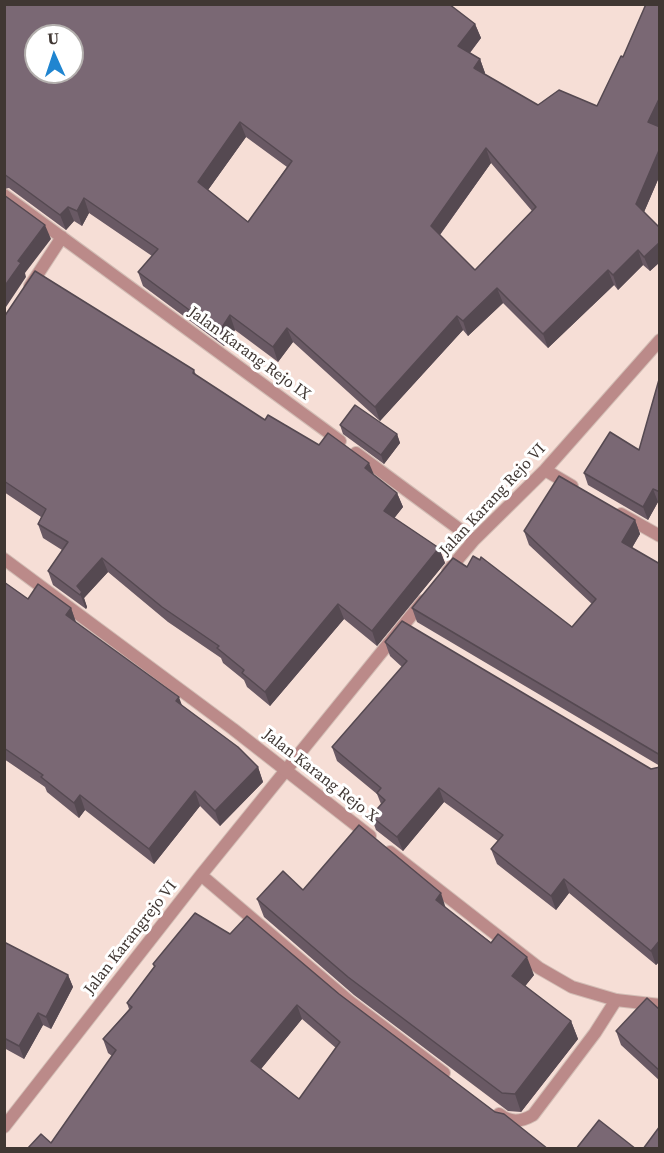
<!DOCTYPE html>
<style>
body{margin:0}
#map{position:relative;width:664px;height:1153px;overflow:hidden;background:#f6ded6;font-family:"Source Serif 4",serif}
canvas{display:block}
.frame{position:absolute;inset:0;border:6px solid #403733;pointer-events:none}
.north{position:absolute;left:24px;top:24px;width:60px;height:60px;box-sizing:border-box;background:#fff;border:2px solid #b3afad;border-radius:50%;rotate:357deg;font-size:16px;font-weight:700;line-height:24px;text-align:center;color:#403733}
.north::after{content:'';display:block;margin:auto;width:21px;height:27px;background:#2085d0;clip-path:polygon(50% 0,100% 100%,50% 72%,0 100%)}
</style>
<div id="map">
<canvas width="664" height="1153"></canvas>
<div class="frame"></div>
<div class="north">U</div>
</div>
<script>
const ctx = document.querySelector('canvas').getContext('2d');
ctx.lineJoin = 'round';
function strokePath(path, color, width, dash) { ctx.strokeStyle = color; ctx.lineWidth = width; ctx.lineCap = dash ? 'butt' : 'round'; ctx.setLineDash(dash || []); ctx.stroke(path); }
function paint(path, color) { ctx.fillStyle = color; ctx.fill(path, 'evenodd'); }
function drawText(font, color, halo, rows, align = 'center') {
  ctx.font = font + ' "Source Serif 4",serif'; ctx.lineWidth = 6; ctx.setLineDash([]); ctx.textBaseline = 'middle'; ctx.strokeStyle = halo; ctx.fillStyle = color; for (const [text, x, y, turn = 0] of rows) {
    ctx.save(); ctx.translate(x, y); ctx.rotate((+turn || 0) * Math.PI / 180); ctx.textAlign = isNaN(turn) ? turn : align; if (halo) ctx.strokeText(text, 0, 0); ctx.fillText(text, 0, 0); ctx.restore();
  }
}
const minor = new Path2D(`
 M4,195L340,441
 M30,286L62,237
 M356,453L474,540
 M545,470L572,486
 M621,514L660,536
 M448,571L474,540L545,470L660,340
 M201,875L349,1001L444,1073
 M499,1114C510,1123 521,1122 533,1115L595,1033L616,1000
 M4,1127L201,875L423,601`);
const tertiary = new Path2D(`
 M4,559L233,729L370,836
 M390,852L539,968L572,987L616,1000L660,1005`);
strokePath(minor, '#d2bdb5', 14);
strokePath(tertiary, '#d2bdb5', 14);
strokePath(minor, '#bb8a89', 12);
strokePath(tertiary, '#bb8a89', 12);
paint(new Path2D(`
 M4,4L475,24L481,38L470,53L480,59L485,73L484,74L538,105L597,106L623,57L660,4V123L658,126L660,127V175L644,212L660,228V262L650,271L643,265L618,290L614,285L548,348L503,303L468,336L463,330L380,421L293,342L278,362L235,330L224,346L143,286L138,272L152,256L89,213L82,226L74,221L66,230L9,188L4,189ZM246,137L287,167L248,222L208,190ZM491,163L532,211L475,270L440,235Z
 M4,317L194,370L196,375L265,420L319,445L373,474L397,493L403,507L394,518L439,548L445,563L377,646L344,619L270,706L247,687L244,680L223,663L221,658L168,622L108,572L84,598L87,607L86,609L53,585L48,571L62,550L43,538L38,524L41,517L4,492Z
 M660,376V503L658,502L648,520L588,485L584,473L639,450Z
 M340,425L397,434L400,443L384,464L343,434Z
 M635,520L640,534L632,548L660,564V766L417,622L412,608L467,567L572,627L592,604L529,545L524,531Z
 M4,582L28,599L71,608L76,622L182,706L258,767L263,782L220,826L200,806L154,864L85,810L79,818L47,792L45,787L4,759Z
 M385,642L651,769L660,767V961L656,965L569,893L556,910L497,864L491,849L498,841L444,802L403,851L376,830L371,816L381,804L377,794L337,761L332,747L402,667L390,656Z
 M303,890L446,908L534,975L525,986L571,1021L578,1039L521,1112L508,1111L354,995L264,917L257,899Z
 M230,934L339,994L495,1112L51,1143L112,1056L108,1053L103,1039L129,1009L127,1003L154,967L153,964ZM302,1019L336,1048L299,1099L261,1069Z
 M4,942L68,975L73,987L51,1029L43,1025L24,1059L4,1048Z
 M660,1010V1081L621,1045L616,1031Z`), '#695964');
paint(new Path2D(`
 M475,24L481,38L464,60L458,46Z
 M480,59L485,73L479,83L474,68Z
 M660,97V123L653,136L648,122Z
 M240,122L246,137L203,197L198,182Z
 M486,148L491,163L436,240L431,226Z
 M660,148V175L641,219L636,204Z
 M84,198L89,213L82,226L77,211Z
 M68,207L74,221L66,230L60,215Z
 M45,225L51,239L25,273L26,277L4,310V287L18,261Z
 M660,242V262L650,271L644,257Z
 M638,250L643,265L618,290L613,275Z
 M608,270L614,285L548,348L543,334Z
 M497,288L503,303L468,336L463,321Z
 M230,315L235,330L224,346L219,332Z
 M457,316L463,330L380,421L375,407Z
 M287,328L293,342L278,362L273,347Z
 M397,434L400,443L384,464L381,455Z
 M369,463L375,477L365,468Z
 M653,489L658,502L648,520L643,507Z
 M397,493L403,507L389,525L384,511Z
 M635,520L640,534L627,556L622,542Z
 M439,548L445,563L377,646L372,631Z
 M102,558L108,572L84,598L87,607L86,609L77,586Z
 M338,604L344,619L270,706L265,692Z
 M71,608L76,623L66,615Z
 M179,697L184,711L176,701Z
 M258,767L263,782L220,826L215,811Z
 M439,788L444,802L403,851L397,837Z
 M195,791L200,806L154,864L149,849Z
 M80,795L85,810L79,818L74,803Z
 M564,879L569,893L556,910L551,896Z
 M441,893L447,912L436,900Z
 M660,940V961L656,965L651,951Z
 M527,957L534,975L519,994L512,976Z
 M68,975L73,987L51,1029L46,1017Z
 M297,1005L302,1019L256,1075L251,1061Z
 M38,1013L43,1025L24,1059L19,1046Z
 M571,1021L578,1039L521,1112L515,1094Z`), '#554951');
const building = new Path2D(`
 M4,4H449L475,24L458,46L480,59L474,68L538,105L559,90L597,106L621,56L623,57L646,4H660V97L648,122L660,127V148L636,204L660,228V242L644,257L638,250L613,275L608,270L543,334L497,288L463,321L457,316L375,407L287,328L273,347L230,315L219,332L138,272L158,249L84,198L77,211L68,207L60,215L4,174ZM36,36H72V72H36ZM240,122L292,161L248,222L198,182ZM486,148L536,207L475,270L431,226Z
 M4,195L45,225L18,261L21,263L4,287Z
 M35,271L194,370L193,373L265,420L268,415L319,445L328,433L369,463L365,468L397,493L384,511L439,548L372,631L338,604L265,692L242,673L244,670L217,648L219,646L162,607L102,558L77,586L82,592L80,595L48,571L68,542L38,524L46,509L4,481V317Z
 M660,376V492L653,489L643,507L584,473L610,432L639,450Z
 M355,405L397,434L381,455L340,425Z
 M559,476L635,520L622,542L660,564V755L412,608L453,558L467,567L473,556L480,560L481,557L572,627L596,599L524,531Z
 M4,582L28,599L38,584L71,608L66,615L179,697L176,701L238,747L258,767L215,811L195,791L149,849L80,795L74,803L41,777L43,775L4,748Z
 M402,621L651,769L660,767V940L651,951L564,879L551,896L491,849L503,835L439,788L397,837L371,816L385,800L377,793L381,788L332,747L407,661L385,642Z
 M359,825L441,893L436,900L491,943L498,934L527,957L512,976L571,1021L515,1094L502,1093L348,977L257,899L283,871L303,890Z
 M195,913L230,934L247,916L339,994L495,1112L504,1114L548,1149H27L41,1134L51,1143L116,1050L103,1039L132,1007L127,1003L155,966L153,964ZM297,1005L340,1042L299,1099L251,1061Z
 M4,942L68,975L46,1017L38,1013L19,1046L4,1038Z
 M647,998L660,1010V1071L616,1031Z
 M599,1120L636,1149H576Z
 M660,1126V1149H643Z`);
paint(building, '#7a6874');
strokePath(building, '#554951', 1.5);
drawText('16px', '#403733', '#fff', [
 ["Jalan Karang Rejo IX",249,354,36],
 ["Jalan Karang Rejo VI",493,500,-47],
 ["Jalan Karang Rejo X",320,776,38],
 ["Jalan Karangrejo VI",131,938,-52]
]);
</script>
